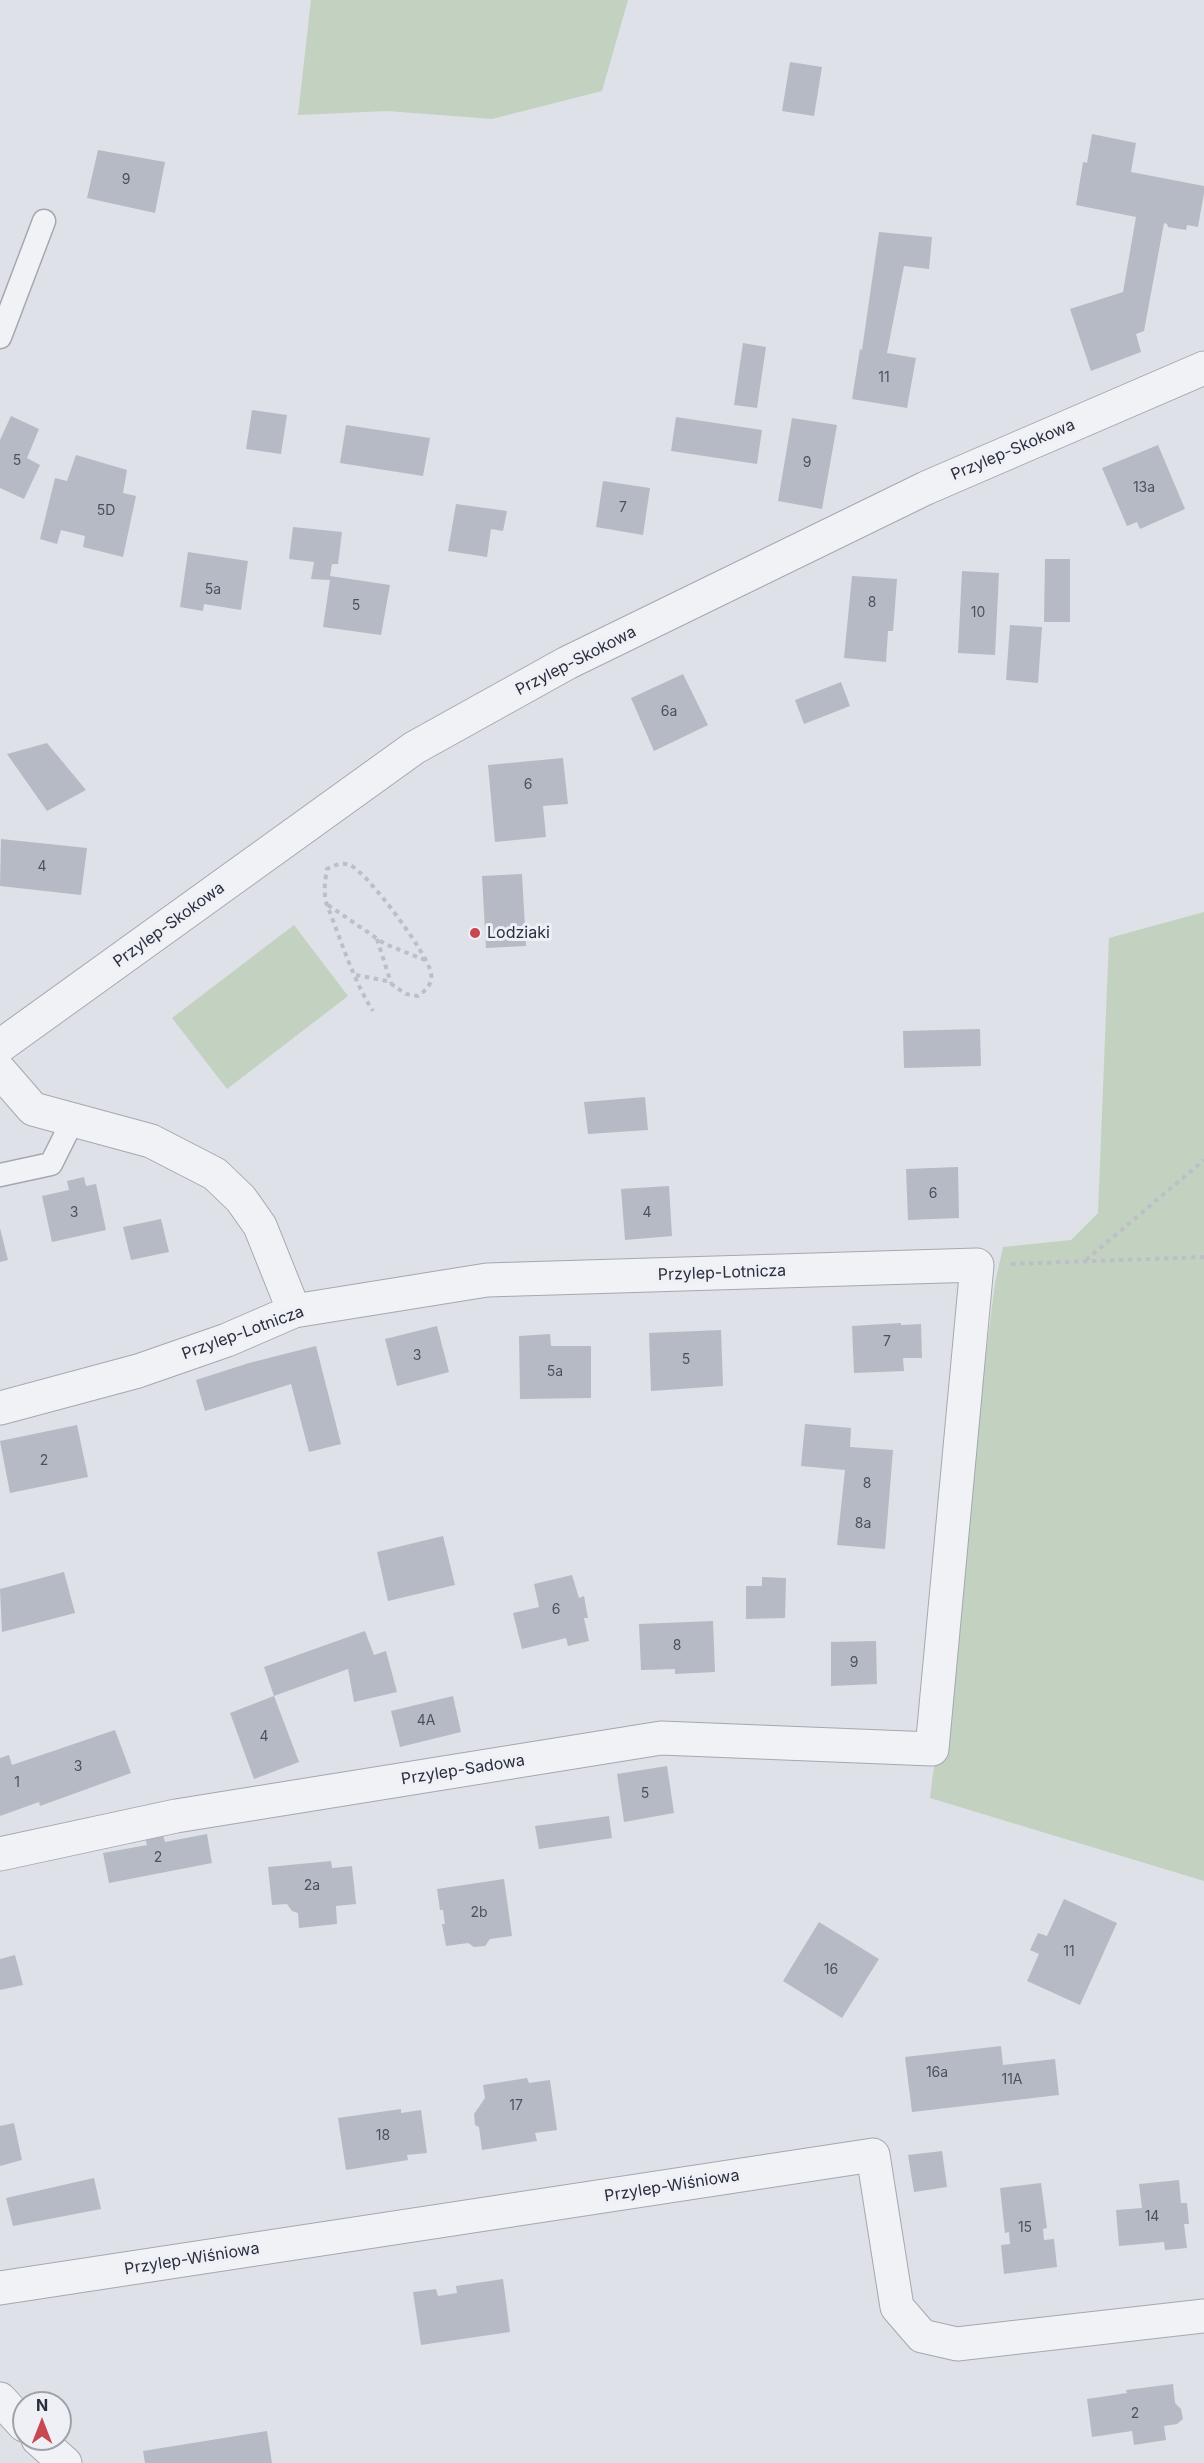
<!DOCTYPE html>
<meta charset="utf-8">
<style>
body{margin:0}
#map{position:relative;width:1204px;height:2463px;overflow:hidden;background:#dee1e7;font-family:Inter,sans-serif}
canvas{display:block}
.north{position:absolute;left:12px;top:2391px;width:60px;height:60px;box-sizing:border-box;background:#eef0f5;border:2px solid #9fa2ab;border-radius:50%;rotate:0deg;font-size:16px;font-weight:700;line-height:24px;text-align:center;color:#282e3d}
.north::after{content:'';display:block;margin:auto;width:21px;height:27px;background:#c84851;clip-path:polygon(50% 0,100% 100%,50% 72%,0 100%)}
</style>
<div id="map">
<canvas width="1204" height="2463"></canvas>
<div class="north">N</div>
</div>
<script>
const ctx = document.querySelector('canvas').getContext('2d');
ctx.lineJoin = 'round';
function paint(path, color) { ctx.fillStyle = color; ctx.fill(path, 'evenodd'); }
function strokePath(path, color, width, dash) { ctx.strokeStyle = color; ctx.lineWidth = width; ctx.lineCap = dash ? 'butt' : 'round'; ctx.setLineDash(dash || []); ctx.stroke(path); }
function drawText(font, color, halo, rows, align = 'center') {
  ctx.font = font + ' Inter,sans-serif'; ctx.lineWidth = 6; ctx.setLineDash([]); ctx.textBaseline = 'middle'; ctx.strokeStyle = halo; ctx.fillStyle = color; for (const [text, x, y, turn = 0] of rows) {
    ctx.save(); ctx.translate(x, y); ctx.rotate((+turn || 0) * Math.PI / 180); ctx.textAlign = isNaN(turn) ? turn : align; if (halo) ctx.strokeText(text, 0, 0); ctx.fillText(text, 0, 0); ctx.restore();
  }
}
paint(new Path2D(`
 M311,0H628L602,91L492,119L387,111L298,115Z
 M1204,912V1881L930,1798L995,1283L1003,1247L1071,1240L1098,1213L1109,938Z
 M294,925L348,996L227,1089L172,1018Z`), '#c3d1c0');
paint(new Path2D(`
 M790,62L822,67L814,116L782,111Z
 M1092,134L1136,143L1131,172L1204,186V193L1198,227L1187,225L1186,230L1168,227L1167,224L1164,223L1144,331L1136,334L1141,352L1091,371L1070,309L1123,292L1136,217L1076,205L1083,162L1087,163Z
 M98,150L165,162L155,213L87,198Z
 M879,232L932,237L929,269L904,266L887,353L916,358L907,408L852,399L860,349L862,350Z
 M743,343L766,347L757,408L734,405Z
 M252,410L287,415L281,454L246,449Z
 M11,416L39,429L27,458L40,465L24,499L0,488V440Z
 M676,417L762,430L757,464L671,451Z
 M792,418L837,425L822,509L778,501Z
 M346,425L430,438L423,476L340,463Z
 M1158,445L1185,509L1140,529L1137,522L1127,526L1102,468Z
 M76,455L127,470L123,493L136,496L123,557L83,547L85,536L61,530L57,544L40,539L55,478L67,481Z
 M603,481L650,488L643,535L596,527Z
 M456,504L507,511L503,531L491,529L487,557L448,551Z
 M293,527L342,532L338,564H332L330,576L390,585L381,635L323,627L330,580L311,579L314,562L289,559Z
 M188,552L248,561L241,610L204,604L203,611L180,607Z
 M1045,559H1070V622H1044Z
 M962,571L999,573L995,655L958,653Z
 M852,576L897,579L893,631H888L886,662L844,658Z
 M1010,625L1042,627L1038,683L1006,680Z
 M683,674L708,725L654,751L631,698Z
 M841,682L850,706L804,724L795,700Z
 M47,743L86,790L47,811L7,754Z
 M563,758L568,804L543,806L546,837L495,842L488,765Z
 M1,839L87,848L81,895L0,886Z
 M522,874L526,946L486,948L482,876Z
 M980,1029L981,1066L904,1068L903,1031Z
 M645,1097L648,1130L588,1134L584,1102Z
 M958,1167L959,1218L908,1220L906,1169Z
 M84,1177L86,1186L96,1184L106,1230L52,1242L42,1196L69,1190L67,1181Z
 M669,1186L672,1236L625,1240L621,1189Z
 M161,1219L169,1252L131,1260L123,1227Z
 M0,1228L8,1260L0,1262Z
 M901,1323V1325L921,1324L922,1358H903L904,1371L854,1373L852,1326Z
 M437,1326L449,1372L397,1386L385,1339Z
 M721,1330L723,1386L651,1391L649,1333Z
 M550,1334L551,1346H591V1398L520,1399L519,1336Z
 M316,1346L341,1444L309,1452L291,1384L205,1411L196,1380L249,1363Z
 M805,1424L851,1428L850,1447L893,1450L885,1549L837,1545L845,1470L801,1466Z
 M77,1425L88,1477L10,1493L0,1441Z
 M443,1536L455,1585L388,1601L377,1552Z
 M64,1572L75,1613L2,1632L0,1589Z
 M572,1575L579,1598L584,1596L588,1618H584L589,1641L568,1646L566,1638L522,1649L513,1613L539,1607L534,1584Z
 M762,1577L786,1578L785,1618L746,1619V1586H762Z
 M713,1621L715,1672L675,1674V1669L641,1670L639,1624Z
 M365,1631L374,1655L386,1651L397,1692L354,1702L348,1669L274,1696L299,1762L254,1779L230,1713L274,1696L264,1667Z
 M876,1641L877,1684L831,1686V1642Z
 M453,1696L461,1732L400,1747L391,1711Z
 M115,1730L131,1773L40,1806L39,1802L0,1816V1758L9,1755L12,1765Z
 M667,1766L674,1813L624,1822L617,1774Z
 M609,1816L612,1838L539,1849L535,1826Z
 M207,1834L212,1863L109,1883L103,1853L147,1845L145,1838L163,1835L165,1842Z
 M331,1861L332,1868L352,1866L356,1904L336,1906L337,1924L299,1928L298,1913L292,1911L287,1904L272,1905L268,1867Z
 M504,1879L512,1936L490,1939L485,1946L474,1947L468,1943L446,1946L442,1924H445L443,1910H440L437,1889Z
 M1064,1899L1117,1923L1080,2005L1027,1981L1039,1954L1030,1950L1038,1933L1047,1936Z
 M819,1922L879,1959L842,2018L783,1981Z
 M15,1955L23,1985L0,1990V1959Z
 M1001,2046L1003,2065L1055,2059L1059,2095L912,2112L905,2057Z
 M527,2078L529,2083L550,2080L557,2130L535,2133L537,2141L482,2150L479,2127L475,2125L474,2114L485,2098L483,2085Z
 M401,2109V2113L421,2110L427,2153L407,2155L408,2160L346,2170L338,2118Z
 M14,2123L22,2160L0,2166V2126Z
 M942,2151L947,2187L914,2192L908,2155Z
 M94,2178L101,2209L13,2226L6,2198Z
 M1179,2180L1181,2203H1187L1189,2224H1184L1187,2248L1165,2250L1164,2242L1119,2246L1116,2210L1142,2208L1139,2184Z
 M1041,2183L1047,2228L1043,2229L1044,2240L1054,2239L1057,2267L1004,2274L1001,2245L1010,2244L1009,2232L1005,2233L1000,2188Z
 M503,2279L510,2332L421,2345L413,2292L436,2289L438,2296L457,2293L456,2286Z
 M1173,2384L1175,2403L1181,2409L1183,2419L1177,2424L1164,2426L1166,2440L1134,2445L1132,2431L1092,2437L1087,2399L1127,2393L1126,2390Z
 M267,2431L272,2463H145L143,2451Z`), '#b6bac4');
const lane = new Path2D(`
 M0,337L44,221
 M0,1175L51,1164L73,1120`);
const street = new Path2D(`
 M0,1046L414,748L567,663L926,488L1204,368
 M0,1071L33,1109L151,1141L215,1174L241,1199L260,1226L294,1311
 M0,1408L138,1371L227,1340L294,1311L487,1280L977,1265L932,1749L661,1738L176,1816L0,1854
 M0,2288L873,2155L897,2307L922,2336L957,2344L1204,2316
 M0,2399L24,2425
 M38,2439L65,2463`);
strokePath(lane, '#a4a8b1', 25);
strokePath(street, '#a4a8b1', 35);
strokePath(new Path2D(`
 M328,905L385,944L425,960
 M377,939L391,983
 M356,975L387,981L406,994L418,996C426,990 433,984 431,973C428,954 367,872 350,865C342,862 335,865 327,869C325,881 323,893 327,905C341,940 353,980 373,1011
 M1086,1260L1204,1160
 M1011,1264L1204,1257`), '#bdbfc6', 4, [4.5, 4.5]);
strokePath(lane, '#f1f2f6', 22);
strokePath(street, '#f1f2f6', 33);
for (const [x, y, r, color] of [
 [475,933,6,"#c84851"]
]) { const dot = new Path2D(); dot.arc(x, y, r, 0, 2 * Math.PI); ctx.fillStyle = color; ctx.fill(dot); strokePath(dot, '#eef0f5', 2); }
drawText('14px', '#4c515f', null, [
 ["9",126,180],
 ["11",884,378],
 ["5",17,461],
 ["9",807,463],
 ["13a",1144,488],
 ["7",623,508],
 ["5D",106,511],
 ["5a",213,590],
 ["8",872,603],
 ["5",356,606],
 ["10",978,613],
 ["6a",669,712],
 ["6",528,785],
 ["4",42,867],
 ["6",933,1194],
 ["3",74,1213],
 ["4",647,1213],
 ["7",887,1342],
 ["3",417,1356],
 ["5",686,1360],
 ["5a",555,1372],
 ["2",44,1461],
 ["8",867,1484],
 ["8a",863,1524],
 ["6",556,1610],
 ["8",677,1646],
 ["9",854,1663],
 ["4A",426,1721],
 ["4",264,1737],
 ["3",78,1767],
 ["1",17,1783],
 ["5",645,1794],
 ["2",158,1858],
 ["2a",312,1886],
 ["2b",479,1913],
 ["11",1069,1952],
 ["16",831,1970],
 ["16a",937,2073],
 ["11A",1012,2080],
 ["17",516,2106],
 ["18",383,2136],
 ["14",1152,2217],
 ["15",1025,2228],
 ["2",1135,2414]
]);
drawText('16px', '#282e3d', '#eef0f5', [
 ["Przylep-Skokowa",1013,450,-23],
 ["Przylep-Skokowa",576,661,-27],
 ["Przylep-Skokowa",169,925,-36],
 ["Przylep-Lotnicza",722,1273,-2],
 ["Przylep-Lotnicza",243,1333,-20],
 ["Przylep-Sadowa",463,1770,-9],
 ["Przylep-Wiśniowa",672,2186,-9],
 ["Przylep-Wiśniowa",192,2259,-9]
]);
drawText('16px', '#282e3d', '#eef0f5', [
 ["Lodziaki",487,933]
], 'left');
</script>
